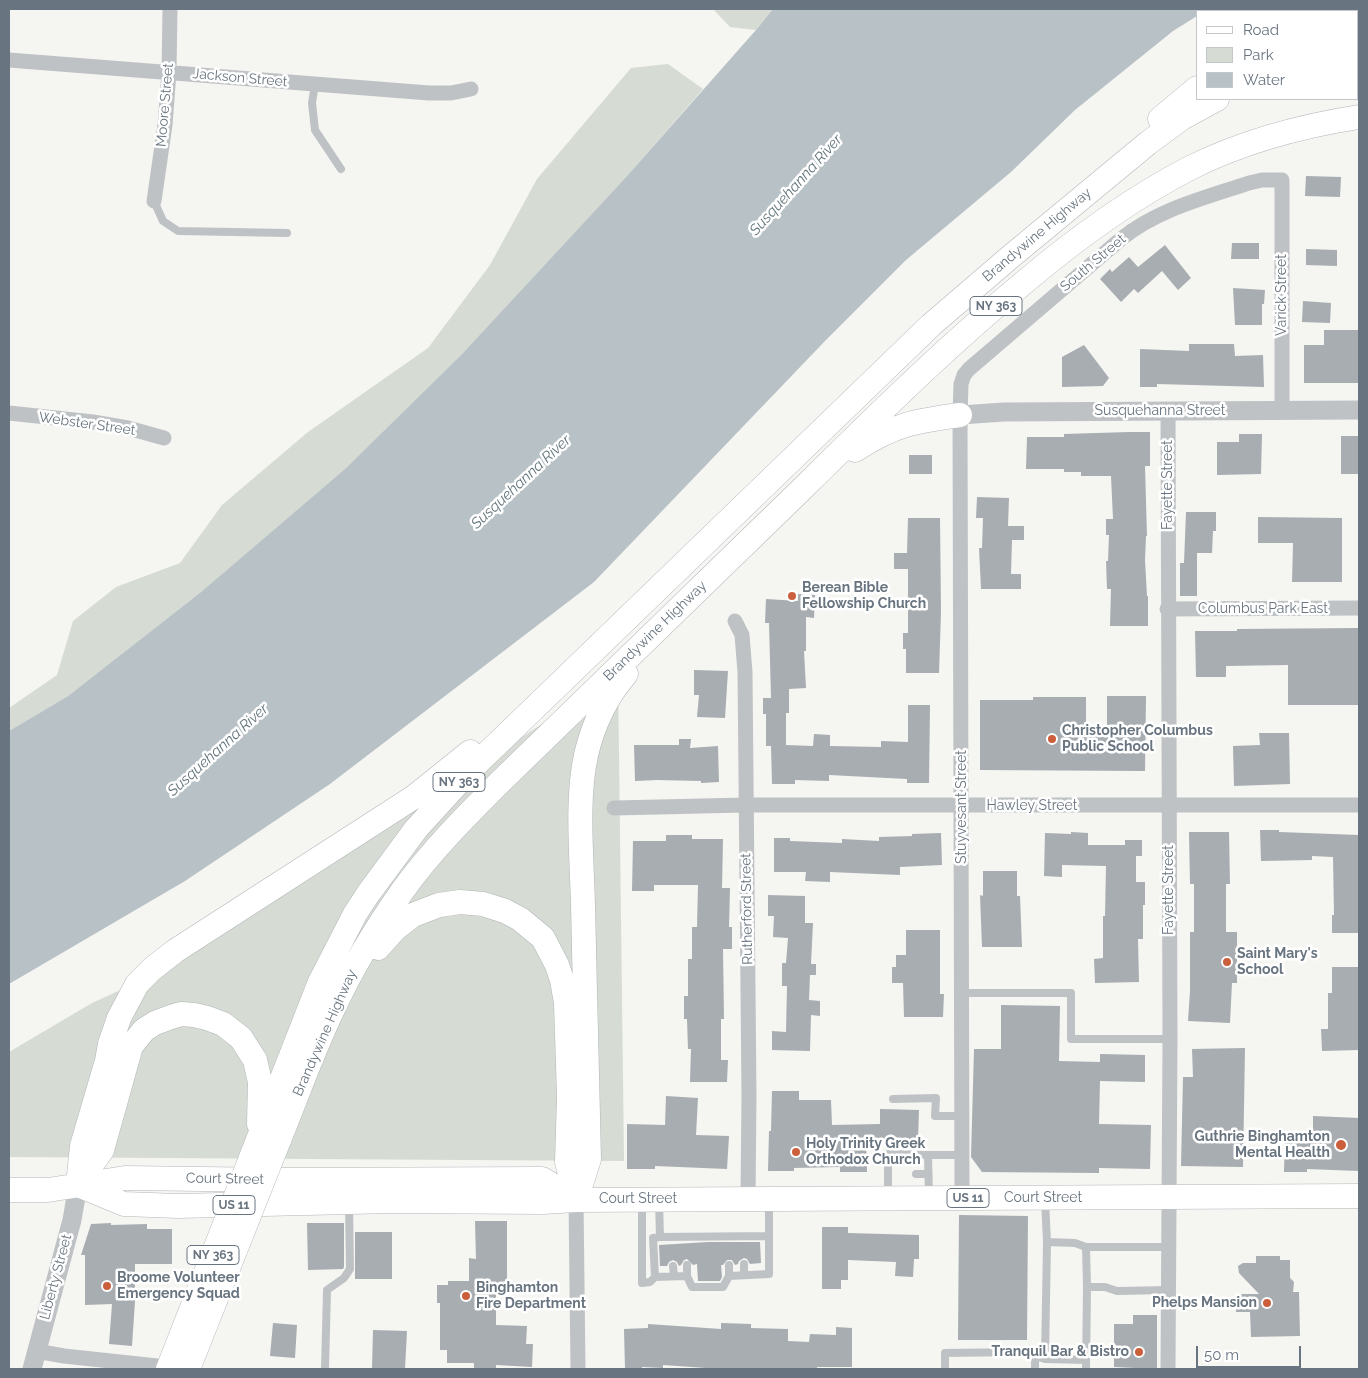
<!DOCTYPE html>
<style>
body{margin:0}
#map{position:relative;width:1368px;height:1378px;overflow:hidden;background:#f5f5f2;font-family:Raleway,sans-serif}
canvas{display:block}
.frame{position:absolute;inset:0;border:10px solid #68747f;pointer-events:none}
.legend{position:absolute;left:1196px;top:10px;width:162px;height:90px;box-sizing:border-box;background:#fff;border:1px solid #c3c7cc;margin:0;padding:6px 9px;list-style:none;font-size:15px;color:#68747f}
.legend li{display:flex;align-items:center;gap:10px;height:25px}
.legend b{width:25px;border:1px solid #c3c7cc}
.scale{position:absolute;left:1196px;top:1346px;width:105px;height:22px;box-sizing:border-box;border:2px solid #68747f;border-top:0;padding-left:6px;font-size:15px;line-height:18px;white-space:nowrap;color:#68747f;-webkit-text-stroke:4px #fff;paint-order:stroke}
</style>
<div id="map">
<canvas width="1368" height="1378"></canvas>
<div class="frame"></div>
<ul class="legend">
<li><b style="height:6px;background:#fff"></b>Road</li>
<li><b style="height:14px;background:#d6dbd4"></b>Park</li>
<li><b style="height:14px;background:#b8c1c5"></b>Water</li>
</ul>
<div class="scale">50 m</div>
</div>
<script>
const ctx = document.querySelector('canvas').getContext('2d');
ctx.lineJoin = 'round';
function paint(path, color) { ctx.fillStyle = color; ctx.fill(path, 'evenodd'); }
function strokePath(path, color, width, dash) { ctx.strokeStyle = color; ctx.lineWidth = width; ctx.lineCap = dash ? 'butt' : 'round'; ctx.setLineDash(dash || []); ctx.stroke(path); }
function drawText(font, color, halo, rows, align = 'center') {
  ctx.font = font + ' Raleway,sans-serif'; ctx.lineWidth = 5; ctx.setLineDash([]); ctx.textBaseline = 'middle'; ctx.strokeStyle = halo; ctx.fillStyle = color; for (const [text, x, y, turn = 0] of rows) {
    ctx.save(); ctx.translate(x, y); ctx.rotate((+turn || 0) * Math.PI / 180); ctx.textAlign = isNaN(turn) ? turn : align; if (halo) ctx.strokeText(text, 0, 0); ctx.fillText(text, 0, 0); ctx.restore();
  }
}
paint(new Path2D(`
 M713,9H773L756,30L730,27Z
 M668,64L703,89L627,176L462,354L346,468L201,592L68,696L9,731V708L57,675L73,621L116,587L180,563L222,505L308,432L428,348L490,265L537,179L631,68Z
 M618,674L624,1161L9,1157V1052L92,1003L175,965Z`), '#d6dbd4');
paint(new Path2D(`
 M773,9H1208L1204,11H1197V16L1173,31L1075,110L1011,172L906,260L825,341L594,582L330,784L185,881L9,984V731L68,696L201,592L346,468L462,354L627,176L756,30Z`), '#b8c1c5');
paint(new Path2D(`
 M1306,176L1341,177L1340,197L1305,196Z
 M1232,243H1259V259H1231Z
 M1165,245L1191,278L1178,290L1162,271L1138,293L1134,289L1121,302L1100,279L1110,269L1112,272L1129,257L1138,267Z
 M1306,249L1337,250V266L1306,265Z
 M1233,288L1265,290L1264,304H1262V325H1235Z
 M1303,301L1331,303L1330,323L1302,322Z
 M1324,330H1359V383H1304V345H1324Z
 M1189,344H1234L1235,356L1263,355L1264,387L1157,384V387H1140V349L1189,351Z
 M1084,345L1109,378L1103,386L1062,387V357Z
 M1129,432H1150V466H1145L1147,536H1146L1145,560L1147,596H1148V626H1110L1111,589H1107L1106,561H1108L1109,535H1106V519H1113L1111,476H1081V472H1064V469H1026L1027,437H1064V434Z
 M1239,434H1262L1261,474L1217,475V442H1239Z
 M1341,436H1359V474H1341Z
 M909,455H932V474H909Z
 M977,497L1009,498L1008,526H1024V540H1012L1011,574H1021V589H981L979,548H982L983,518H976Z
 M1186,512H1216V531H1213L1212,553H1197V596H1180V563H1184Z
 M1258,517L1342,518V582H1292L1293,543H1258Z
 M908,518H940L941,612L939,673H906V649H903V633H908V569H894V553H907Z
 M798,594L815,595L814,618L806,617V651H804L806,688L789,689V713H786V745L813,746L814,734L830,735V746L881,747V741L908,742V705H930L929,783H907V779L829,775V781L795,780V784H772L771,746H766V714H763V698H771L769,623H765L766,599L798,601Z
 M1359,628V705H1288V665L1226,666V677H1196L1195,631H1237V629Z
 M694,670L728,671L725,718L697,717L699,695H694Z
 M1107,696H1146L1145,771L980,770V700H1033V697H1086V730H1107Z
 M1259,733H1289L1290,784L1234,786L1233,746L1260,745Z
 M679,739H691L690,748L718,746L719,782L701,783V781L657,780L635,781L634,745H679Z
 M1260,830H1279V832L1359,835V933H1332V915H1334L1333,857L1312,856V860L1261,861Z
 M1071,832L1088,833V845H1125V840H1142V856H1136V882H1145V905H1143V939H1138L1139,982L1095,983L1094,959L1103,958V916H1105L1106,866L1062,865V877L1044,876L1045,833L1071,834Z
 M1189,832H1229L1230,884H1226V932H1237V983H1232L1230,1023L1188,1021L1190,991V932H1194V884H1190Z
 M941,833L942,865L900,867V875L830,872V882L805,881L806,872H774V838H790V841L842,843V839L879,841V837L912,836V834Z
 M666,835H692V839H723L722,888H730L729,927H732V949H723L724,1019H721V1060H728L727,1082H690L691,1049H688L687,1019H684V996H688V959H692V927H697L698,885H654V891H632L633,841H666Z
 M983,871H1017V896H1020L1022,947H982L980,895L983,896Z
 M768,895L805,896V923H813L811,964H816V975H810L809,1000L820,1001V1016L811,1015L810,1051L772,1050V1031L786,1032L787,986H782V963H786L788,938L773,937L774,916H768Z
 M906,930H940V994H944L943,1017H904L903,983H892V967H896V955H906Z
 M1332,967H1359V1050L1322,1051L1321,1029H1328V993H1332Z
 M1001,1005L1060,1006L1059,1061L1100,1062V1054L1145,1055V1082L1100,1081L1099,1124L1151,1125L1150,1169L1099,1168V1173L982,1172L971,1157L974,1049H1001Z
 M1245,1048L1243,1167L1181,1166L1183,1077H1193L1192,1049Z
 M772,1091H799V1100H831L832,1125L880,1124V1109L919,1110L918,1140L866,1139L867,1172H840V1167L794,1168V1171H768L769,1131H771Z
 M666,1096L698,1098L696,1135L729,1136L727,1169L655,1166V1169H627V1124L665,1125Z
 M1313,1116L1359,1118V1171L1307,1169V1172H1284L1285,1132H1313Z
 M959,1215L1028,1216L1027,1340H958Z
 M475,1221H507V1290H496V1325L527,1326L526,1344H533L532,1367L496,1365V1368H474V1363H447V1350H440V1303H437V1285H448V1281H469V1258L476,1259Z
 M111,1223V1225L147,1224V1229H172V1264H135V1301L132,1346L109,1344L112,1304L85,1305V1255H81L91,1224Z
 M307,1223H344V1267L343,1269L308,1270Z
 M822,1227H848V1233L919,1235V1259H914L913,1277L895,1276L896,1262L848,1260V1280H841V1289H822Z
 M355,1232H392V1279H355Z
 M708,1242H760L761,1263L750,1264L747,1259L744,1258L739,1261L738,1264L735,1265L732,1260H727L723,1265H721L722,1277L720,1281H698L697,1264L693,1265L687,1259L684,1260L681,1265L679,1266L677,1262L673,1260L669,1262L667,1266H660L659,1245Z
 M1256,1256H1280V1260H1290V1278L1294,1282L1293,1292H1299L1300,1336L1251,1337L1250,1312H1236V1294H1259L1239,1273L1238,1266L1243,1263H1256Z
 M1133,1315H1157V1369L1114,1367V1324H1133Z
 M273,1323L297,1325L295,1358L270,1356Z
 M721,1323L751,1324V1328L788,1329V1341L809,1342L810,1334L836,1335V1327L852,1328V1367H817V1369H720L663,1365V1368L642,1367V1369H625L624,1329L648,1328V1324L721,1329Z
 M373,1330L407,1331L405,1369L372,1368Z`), '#a7adb1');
const primary = new Path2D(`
 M1331,11L1338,9
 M1357,60H1359
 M1160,119L1197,88
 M855,450C895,424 915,421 960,415
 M378,948L395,929L413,915L439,905L460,902L483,904L505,911L520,919L543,938L557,965L562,980L566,1003L569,1097L567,1162L576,1198
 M258,1140L320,982L355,914L368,894L416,829L468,772L931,325L1009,258L1148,143L1182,118L1217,99
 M279,1140C297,1096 313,1050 334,1007C353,966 377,927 403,890C431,851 465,817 499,783C600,685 701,587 802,489C873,419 944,349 1021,285C1074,240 1128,200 1190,168C1242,142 1301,126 1359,117
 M80,1181L102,1150L131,1046L144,1030L155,1023L171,1017L181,1014L194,1015L207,1018L223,1024L241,1038L255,1060L260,1082L259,1124
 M78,1185L124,1204L178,1206L393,1201L543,1202L576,1200L1359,1196
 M78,1185L82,1146L107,1061L110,1044L119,1018L137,984L152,969L175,951L414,797L470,752
 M9,1190H48L125,1178L279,1180L542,1179L576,1200
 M576,1200L589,1159C587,1075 585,990 583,906C582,858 576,801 586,755C593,725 607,696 626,674`);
strokePath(primary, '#b2b6b9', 25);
strokePath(new Path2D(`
 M315,84L312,103L315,130L341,169
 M154,201L163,221L178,231L287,233
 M962,993H1071V1039H1170
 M893,1099L936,1098L935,1116H963
 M916,1174H928
 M888,1196V1154L928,1155
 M929,1196L928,1155H963
 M1045,1200L1047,1242L1075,1243L1086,1247
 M642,1201V1283L650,1282L655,1277
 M659,1201L660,1237L653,1238L655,1277L687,1276L692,1287H723L729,1276L769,1274V1201
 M660,1237L769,1236
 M1047,1242L1045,1359L1086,1360
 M687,1265V1276
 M673,1266L674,1276
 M744,1275V1264
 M729,1276V1265
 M1168,1290L1117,1291L1105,1287H1087L1086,1247H1168
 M1035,1356V1369
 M325,1369L327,1290L344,1278L350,1269L349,1204
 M945,1369V1353L1021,1352L1045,1359
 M1086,1369L1087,1287`), '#bfc2c5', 8);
strokePath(new Path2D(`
 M9,60L429,93H451L471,89
 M154,201L165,125L169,72L170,9
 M9,413L93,422L128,428L164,438
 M1167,609L1359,608
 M735,621L742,635L745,672L749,1096L748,1199
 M614,808L745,805H1359
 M962,1198L960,415L961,384L964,375L969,369L1121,239C1158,209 1205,198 1249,183L1262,180H1282V411
 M576,1200L578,1369
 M36,1351L64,1356L176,1368
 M1168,1369L1170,1039L1168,411`), '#bfc2c5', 15);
strokePath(new Path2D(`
 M960,415L1004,412L1359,410
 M32,1369L72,1220L78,1185`), '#bfc2c5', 19);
strokePath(primary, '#fff', 24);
const primaryBridge = new Path2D(`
 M168,1369L258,1140
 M188,1369L279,1140`);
strokePath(primaryBridge, '#b2b6b9', 25, []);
strokePath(primaryBridge, '#fff', 24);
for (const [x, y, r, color] of [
 [792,596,5,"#cc5f3b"],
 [1052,739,5,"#cc5f3b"],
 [1227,962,5,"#cc5f3b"],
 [1341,1145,6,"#cc5f3b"],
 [796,1152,5,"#cc5f3b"],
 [107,1286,5,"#cc5f3b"],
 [466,1296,5,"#cc5f3b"],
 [1267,1303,5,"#cc5f3b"],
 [1139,1352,5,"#cc5f3b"]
]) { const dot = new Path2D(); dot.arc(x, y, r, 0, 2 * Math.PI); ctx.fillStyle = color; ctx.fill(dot); strokePath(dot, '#fff', 2); }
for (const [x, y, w] of [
 [996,306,52],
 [459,782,52],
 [968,1198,42],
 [234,1205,42],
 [213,1255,52]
]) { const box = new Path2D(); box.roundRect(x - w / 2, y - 9.5, w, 19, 4); ctx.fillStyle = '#fff'; ctx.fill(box); strokePath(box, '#68747f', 1); }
drawText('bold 12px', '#68747f', null, [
 ["NY 363",996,306],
 ["NY 363",459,782],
 ["US 11",968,1198],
 ["US 11",234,1205],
 ["NY 363",213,1255]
]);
drawText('14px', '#68747f', '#fff', [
 ["Jackson Street",240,78,5],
 ["Moore Street",165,105,-85],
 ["Brandywine Highway",1037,235,-40],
 ["South Street",1093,263,-40],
 ["Varick Street",1282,295,-90],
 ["Susquehanna Street",1160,411],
 ["Webster Street",87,424,8],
 ["Fayette Street",1168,485,-90],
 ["Columbus Park East",1263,609],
 ["Brandywine Highway",655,631,-44],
 ["Hawley Street",1032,806],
 ["Stuyvesant Street",962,807,-90],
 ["Fayette Street",1169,890,-90],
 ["Rutherford Street",747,909,-91],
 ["Brandywine Highway",325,1033,-66],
 ["Court Street",225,1179,1],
 ["Court Street",1043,1198],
 ["Court Street",638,1199],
 ["Liberty Street",56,1277,-75]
]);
drawText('bold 14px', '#68747f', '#fff', [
 ["Berean Bible",802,588],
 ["Fellowship Church",802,604],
 ["Christopher Columbus",1062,731],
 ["Public School",1062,747],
 ["Saint Mary's",1237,954],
 ["School",1237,970],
 ["Guthrie Binghamton",1330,1137,"right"],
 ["Mental Health",1330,1153,"right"],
 ["Holy Trinity Greek",806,1144],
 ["Orthodox Church",806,1160],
 ["Broome Volunteer",117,1278],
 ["Emergency Squad",117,1294],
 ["Binghamton",476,1288],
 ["Fire Department",476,1304],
 ["Phelps Mansion",1257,1303,"right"],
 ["Tranquil Bar & Bistro",1129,1352,"right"]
], 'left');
drawText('italic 15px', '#63757b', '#fff', [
 ["Susquehanna River",796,185,-48],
 ["Susquehanna River",521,482,-43],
 ["Susquehanna River",218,750,-42]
]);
</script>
